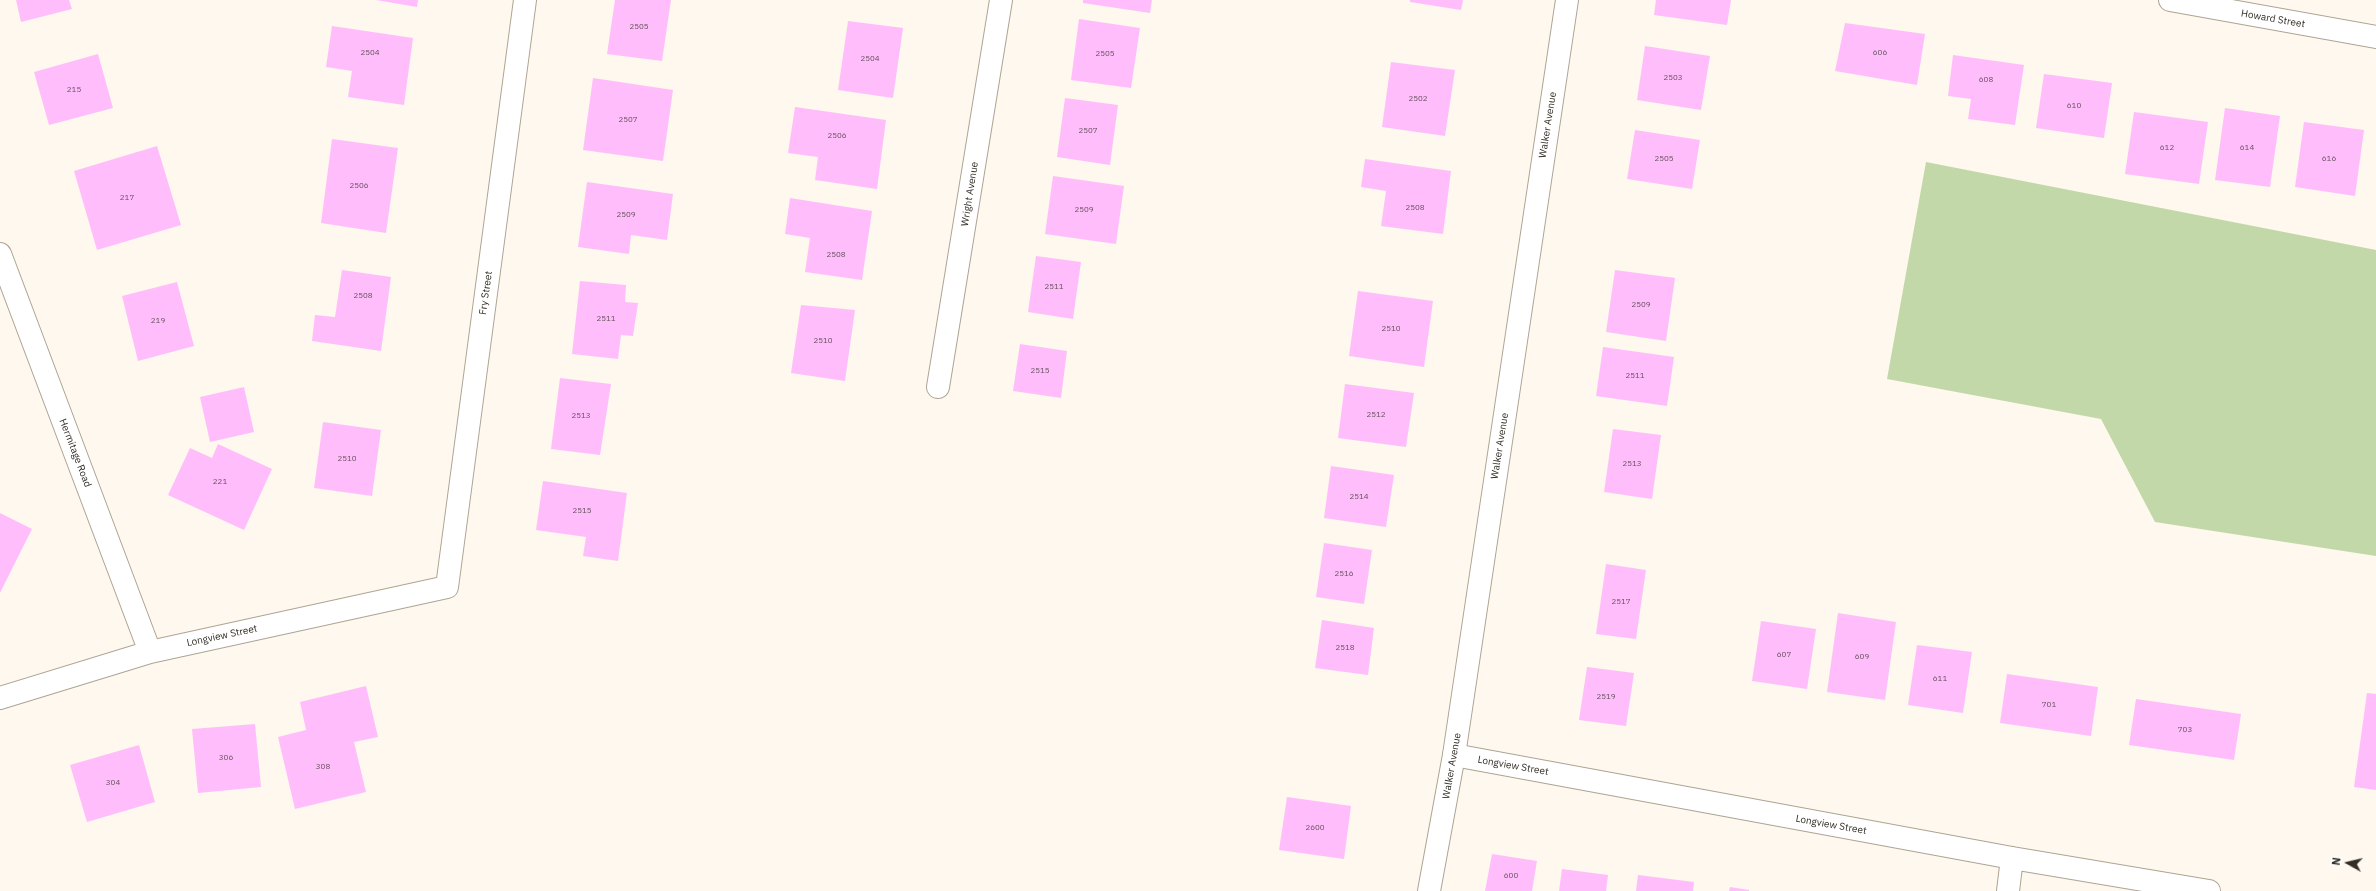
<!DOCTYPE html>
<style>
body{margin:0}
#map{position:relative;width:2376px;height:891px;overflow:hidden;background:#fef8ee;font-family:"IBM Plex Sans",sans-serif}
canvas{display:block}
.north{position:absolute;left:2328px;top:843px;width:40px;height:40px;-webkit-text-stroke:3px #fff;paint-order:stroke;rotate:278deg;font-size:11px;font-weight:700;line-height:16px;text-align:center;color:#312d27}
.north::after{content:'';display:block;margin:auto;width:14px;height:18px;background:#312d27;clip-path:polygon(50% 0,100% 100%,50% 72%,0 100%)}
</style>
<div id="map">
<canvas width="2376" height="891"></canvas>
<div class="north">N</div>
</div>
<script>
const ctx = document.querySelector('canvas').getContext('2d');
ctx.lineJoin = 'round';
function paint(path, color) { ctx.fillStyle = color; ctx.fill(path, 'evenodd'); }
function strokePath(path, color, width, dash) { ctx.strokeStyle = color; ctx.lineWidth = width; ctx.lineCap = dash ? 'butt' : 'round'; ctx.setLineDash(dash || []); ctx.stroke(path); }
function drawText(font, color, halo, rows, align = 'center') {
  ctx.font = font + ' "IBM Plex Sans",sans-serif'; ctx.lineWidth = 3; ctx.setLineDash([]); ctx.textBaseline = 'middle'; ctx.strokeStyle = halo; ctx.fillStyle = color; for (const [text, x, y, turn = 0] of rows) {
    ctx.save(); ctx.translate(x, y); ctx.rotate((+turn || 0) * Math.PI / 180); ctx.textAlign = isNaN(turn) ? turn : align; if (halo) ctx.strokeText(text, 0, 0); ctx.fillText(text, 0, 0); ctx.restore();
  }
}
paint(new Path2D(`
 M1926,162L2376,250V556L2155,522L2101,419L1887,379Z`), '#c3d8a8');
paint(new Path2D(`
 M16,0H69L72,9L21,22Z
 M376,0H418L417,7Z
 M615,0H671L662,61L607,54Z
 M1083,0H1152L1150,13L1083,3Z
 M1410,0H1463L1461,10L1410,2Z
 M1656,0H1731L1727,25L1654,15Z
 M1079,19L1140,28L1131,88L1071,80Z
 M848,21L903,28L893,98L838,90Z
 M1845,23L1925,34L1917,85L1835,71Z
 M332,26L413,38L404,105L348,97L352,71L326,67Z
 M1645,46L1710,56L1701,110L1637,100Z
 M98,54L113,108L49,125L34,72Z
 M1953,55L2024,65L2015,125L1968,119L1971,99L1948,96Z
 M1391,62L1455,70L1445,136L1382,127Z
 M2044,74L2112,83L2104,138L2036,128Z
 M593,78L673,90L663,161L583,150Z
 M1065,98L1118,105L1110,165L1057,157Z
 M795,107L886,120L877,189L815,180L818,157L788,153Z
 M2225,108L2280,116L2270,187L2215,180Z
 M2134,112L2208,122L2199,184L2125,174Z
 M2304,122L2364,130L2355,196L2295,187Z
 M1635,130L1700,140L1692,189L1627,179Z
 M332,139L398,148L386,233L321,223Z
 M157,146L181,225L97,250L74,171Z
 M1365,159L1451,171L1443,234L1381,226L1386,191L1361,187Z
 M1053,176L1124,186L1116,244L1045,234Z
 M587,182L673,194L667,240L631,235L629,254L578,247Z
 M790,198L872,211L862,280L805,272L810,238L785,234Z
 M1036,256L1081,262L1073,319L1028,312Z
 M342,270L391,277L381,351L312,341L315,315L335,317Z
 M1615,270L1675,278L1666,341L1606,332Z
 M580,281L626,285L625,302L638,303L633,336L621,335L618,359L572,354Z
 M177,282L194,346L138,361L122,296Z
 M1358,291L1433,301L1424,367L1349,356Z
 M801,305L855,310L845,381L791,373Z
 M1020,344L1067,351L1061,398L1013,391Z
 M1603,347L1674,357L1667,406L1596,396Z
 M560,378L611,384L600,455L551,449Z
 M1345,384L1414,393L1406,447L1338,438Z
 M244,387L254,432L210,442L200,397Z
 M323,422L381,430L372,496L314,488Z
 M1613,429L1661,435L1652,499L1604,492Z
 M218,444L272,469L244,530L168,495L190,448L212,458Z
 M1331,466L1394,475L1386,527L1324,518Z
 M543,481L627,493L618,561L583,556L586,537L536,530Z
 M0,513L32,529L0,593Z
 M1324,543L1372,550L1364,604L1316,597Z
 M1606,564L1646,570L1636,639L1596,634Z
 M1838,613L1896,622L1885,700L1827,692Z
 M1322,620L1374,628L1368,675L1315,668Z
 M1761,621L1816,629L1807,689L1752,681Z
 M1917,645L1972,652L1963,713L1908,705Z
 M1587,667L1634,673L1626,726L1579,720Z
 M2007,674L2098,687L2091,736L2000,723Z
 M366,686L378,737L354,742L366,792L295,809L278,737L306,730L300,702Z
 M2367,693L2376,694V790L2354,787Z
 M2136,699L2241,714L2234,760L2129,745Z
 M255,724L261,787L198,793L192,729Z
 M139,745L155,802L87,822L70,765Z
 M1287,797L1351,806L1344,859L1279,850Z
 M1492,854L1537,861L1532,891H1485Z
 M1562,869L1608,875L1606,891H1559Z
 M1638,875L1694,882L1693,891H1636Z
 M1730,887L1749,890V891H1729Z`), '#ffbefb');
const street = new Path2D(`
 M2170,0L2376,37
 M0,254L150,652
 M938,387L1001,0
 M0,698L150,652L447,587L525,0
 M1454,755L2012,858L2209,891
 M2008,891L2012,858`);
const secondary = new Path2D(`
 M1429,891L1454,755L1567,0`);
strokePath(street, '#aea495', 24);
strokePath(secondary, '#aea495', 24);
strokePath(street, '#fff', 22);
strokePath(secondary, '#fff', 22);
drawText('8px', '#64515c', null, [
 ["2505",639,27],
 ["2504",370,53],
 ["606",1880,53],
 ["2505",1105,54],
 ["2504",870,59],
 ["2503",1673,78],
 ["608",1986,80],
 ["215",74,90],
 ["2502",1418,99],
 ["610",2074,106],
 ["2507",628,120],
 ["2507",1088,131],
 ["2506",837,136],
 ["612",2167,148],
 ["614",2247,148],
 ["2505",1664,159],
 ["616",2329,159],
 ["2506",359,186],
 ["217",127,198],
 ["2508",1415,208],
 ["2509",1084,210],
 ["2509",626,215],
 ["2508",836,255],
 ["2511",1054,287],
 ["2508",363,296],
 ["2509",1641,305],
 ["2511",606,319],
 ["219",158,321],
 ["2510",1391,329],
 ["2510",823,341],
 ["2515",1040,371],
 ["2511",1635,376],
 ["2512",1376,415],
 ["2513",581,416],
 ["2510",347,459],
 ["2513",1632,464],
 ["221",220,482],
 ["2514",1359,497],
 ["2515",582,511],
 ["2516",1344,574],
 ["2517",1621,602],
 ["2518",1345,648],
 ["607",1784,655],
 ["609",1862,657],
 ["611",1940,679],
 ["2519",1606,697],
 ["701",2049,705],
 ["703",2185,730],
 ["306",226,758],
 ["308",323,767],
 ["304",113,783],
 ["2600",1315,828],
 ["600",1511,876]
]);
drawText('10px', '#312d27', '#fff', [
 ["Howard Street",2273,19,10],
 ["Walker Avenue",1548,125,-81],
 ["Wright Avenue",970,194,-81],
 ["Fry Street",486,293,-82],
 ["Walker Avenue",1500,446,-81],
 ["Hermitage Road",75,453,69],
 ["Longview Street",222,636,-12],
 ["Walker Avenue",1452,766,-80],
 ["Longview Street",1513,766,10],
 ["Longview Street",1831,825,10]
]);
</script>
